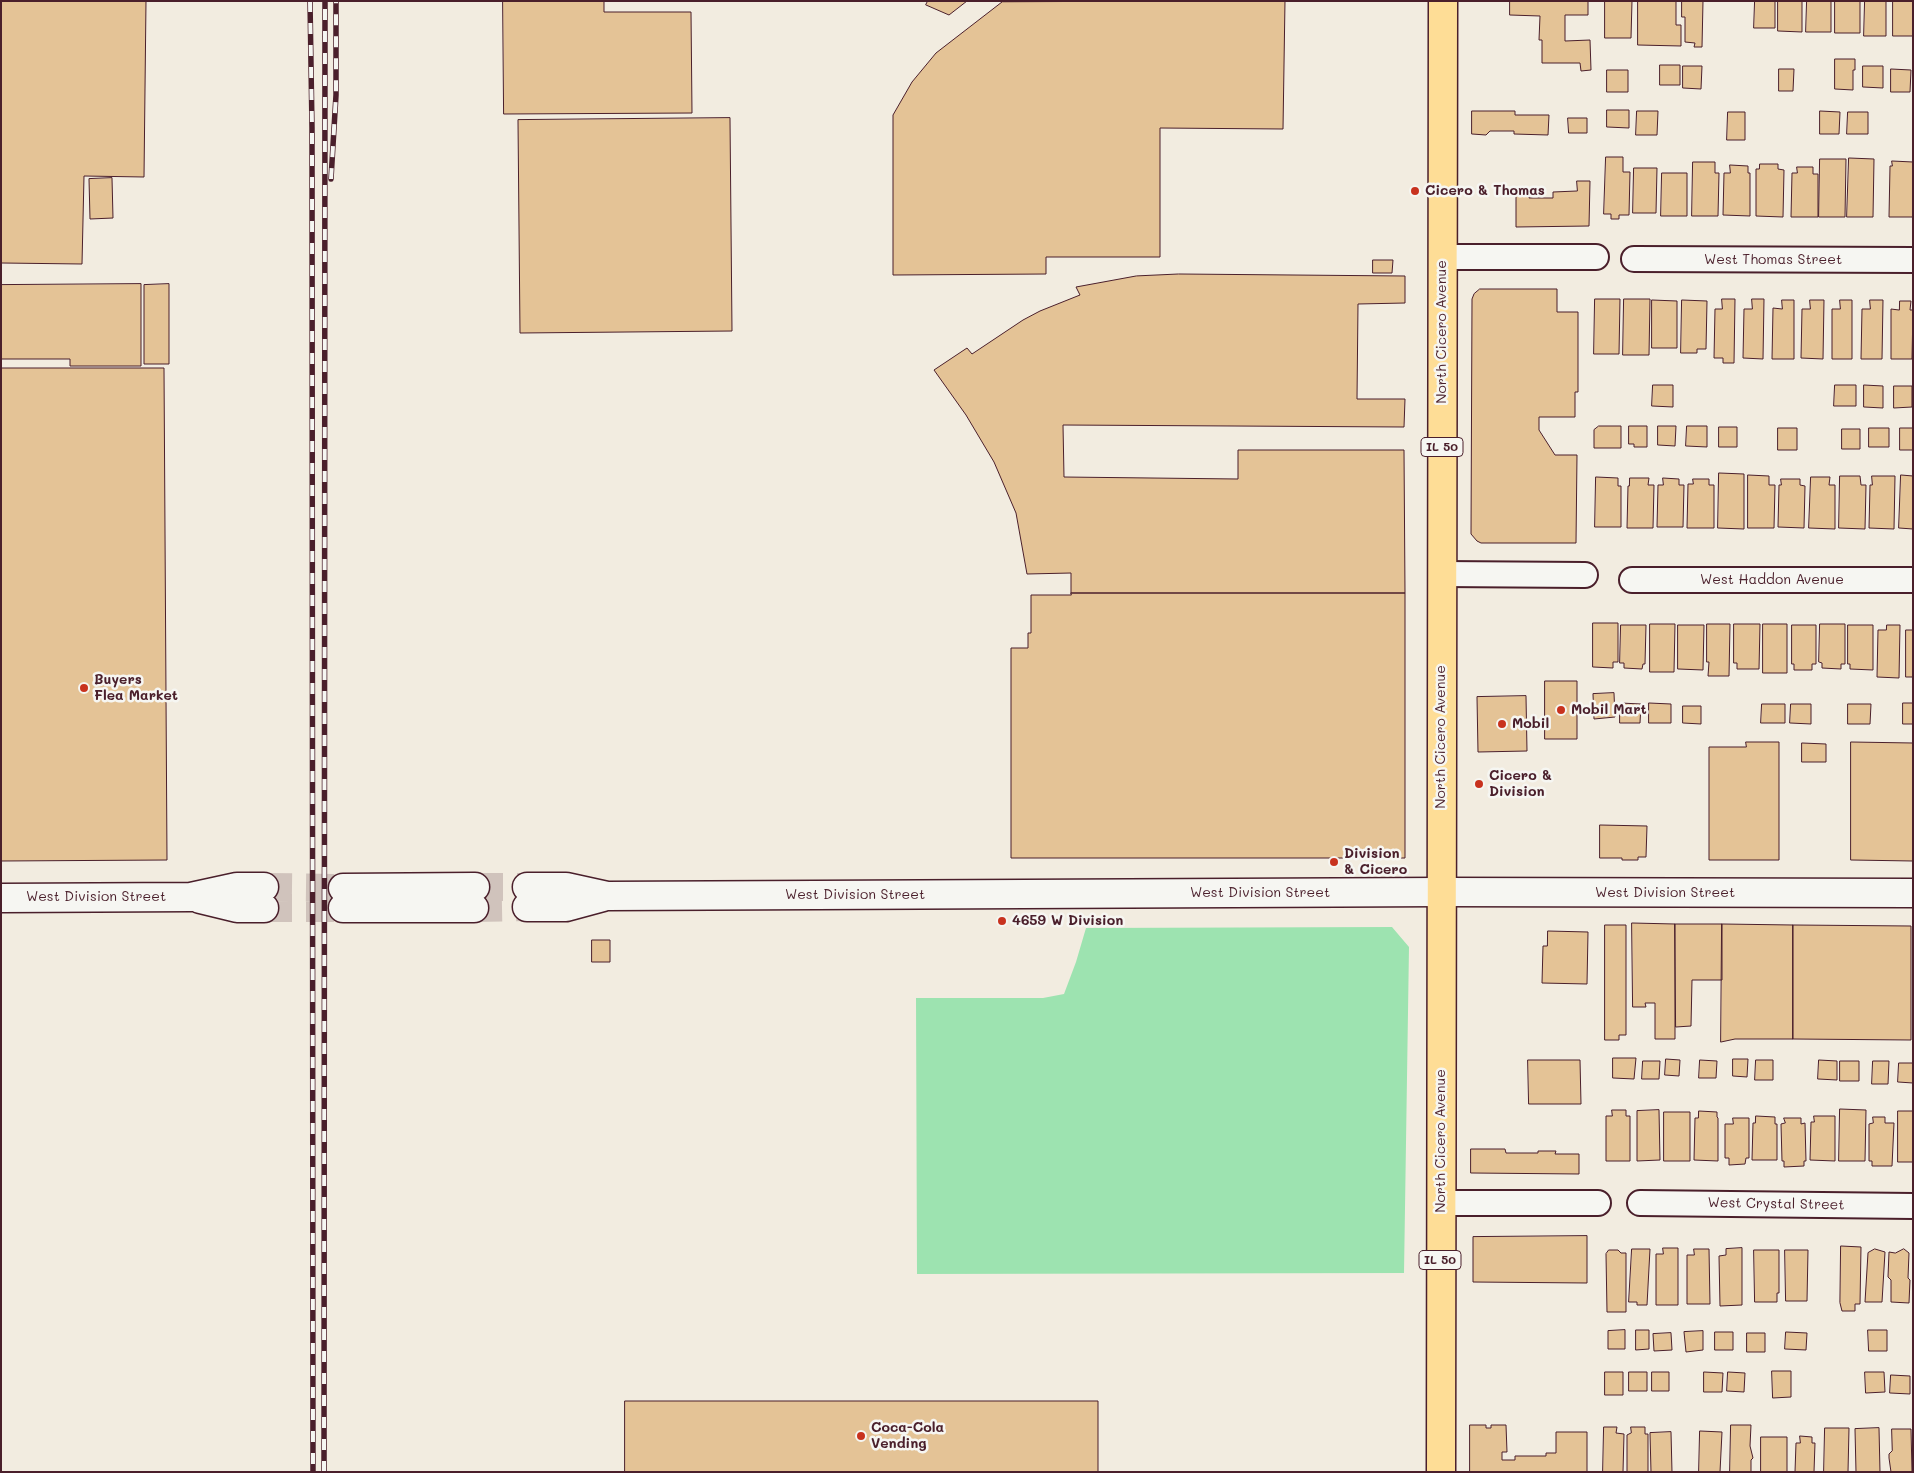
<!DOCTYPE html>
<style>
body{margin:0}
#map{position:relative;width:1914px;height:1473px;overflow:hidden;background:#f2ece0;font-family:Mali,sans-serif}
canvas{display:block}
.frame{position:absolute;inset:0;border:2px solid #4a1f2b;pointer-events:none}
</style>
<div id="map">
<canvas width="1914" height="1473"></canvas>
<div class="frame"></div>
</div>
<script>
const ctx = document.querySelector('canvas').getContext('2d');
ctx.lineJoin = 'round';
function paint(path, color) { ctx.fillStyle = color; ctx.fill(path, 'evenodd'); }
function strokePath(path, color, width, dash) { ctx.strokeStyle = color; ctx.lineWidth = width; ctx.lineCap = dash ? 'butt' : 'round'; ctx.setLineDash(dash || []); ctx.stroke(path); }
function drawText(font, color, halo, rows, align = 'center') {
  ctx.font = font + ' Mali,sans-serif'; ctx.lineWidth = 5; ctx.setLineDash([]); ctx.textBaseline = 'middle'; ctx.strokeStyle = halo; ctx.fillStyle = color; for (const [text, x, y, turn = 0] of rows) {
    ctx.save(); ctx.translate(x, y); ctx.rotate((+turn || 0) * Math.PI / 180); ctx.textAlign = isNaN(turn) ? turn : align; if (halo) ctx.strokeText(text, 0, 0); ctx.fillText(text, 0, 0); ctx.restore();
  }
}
paint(new Path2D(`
 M1392,927L1409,947L1404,1273L917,1274L916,998H1043L1064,994L1076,962L1086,928Z`), '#9de3b0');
const building = new Path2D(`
 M1,1H146L144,177L84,176L82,264L1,263Z
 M503,1H604V12H691L692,113L504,114Z
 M928,1H967L949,15L926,5Z
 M1285,1L1283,129L1160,128V257H1046V274L893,275V115L912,82L936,53L1002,2Z
 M1510,1H1588V15H1565V41L1590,40L1591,70L1581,71L1580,63H1542V40H1539L1540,16L1510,15Z
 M1605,1H1632L1631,38H1605Z
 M1638,1H1676V25H1681V46L1638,45Z
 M1682,1H1703L1702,47H1694L1695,43L1685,42V17H1682Z
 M1755,1H1775V28H1754Z
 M1778,1H1802V32L1778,31Z
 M1807,1H1831V32H1806Z
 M1835,1H1860V33H1835Z
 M1865,1H1886V36H1864Z
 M1893,1H1913V36H1893Z
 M1835,59H1855V70H1853V90L1835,89Z
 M1660,65H1680V85H1660Z
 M1683,66H1702L1701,89L1683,88Z
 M1863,66H1883V88L1863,87Z
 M1779,69H1794L1793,91H1779Z
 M1891,69L1911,70L1910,92H1891Z
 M1607,70H1628V92H1607Z
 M1607,110H1629V128L1607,127Z
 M1472,111H1515V115H1549L1548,135L1514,134V131H1490L1486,135L1472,134Z
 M1637,111H1658L1657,135H1636Z
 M1820,111L1840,112L1839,134H1820Z
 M1728,112H1745V140H1727Z
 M1848,112H1868V134H1847Z
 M730,118L732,331L520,333L518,120Z
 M1568,118H1587V133H1569Z
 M1606,157H1623V172H1630L1629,215H1619V219H1611V214H1604Z
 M1849,158L1874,159L1873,217H1847Z
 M1820,159H1846L1845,217H1819Z
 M1892,161L1913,162V217H1889L1890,166H1892Z
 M1693,162H1715V173H1719L1718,216H1692Z
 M1760,164H1778V169L1784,170L1783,217L1756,216V169H1759Z
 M1730,165L1748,166V173H1750V216L1723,215L1724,173H1730Z
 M1797,167H1813V174H1818V217H1791L1792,173H1797Z
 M1634,168H1657L1656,213H1633Z
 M1662,173H1687V216H1661Z
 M112,178L113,218L90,219L89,179Z
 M1577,181H1590L1589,226L1516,227V192H1529V198H1553V192L1577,191Z
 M1373,260H1393L1392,273H1373Z
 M1179,274L1405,276V303L1358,304L1357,399H1405L1404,427L1063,425L1064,477L1238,479V450H1404L1405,593H1071V573L1027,574L1016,513L994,462L966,415L934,370L967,348L972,354L1023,320L1040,311L1080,295L1076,287L1136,276Z
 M141,284V366H70V359H1V285Z
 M169,284V364H144V285Z
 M1480,289H1557V312H1578V392H1575V417H1539V430L1555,455H1577L1576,543H1481L1477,541L1471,534L1472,299L1474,294Z
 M1595,299H1620L1619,354H1594Z
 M1624,299H1650L1649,355H1623Z
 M1722,299H1735L1734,363H1723V358H1714L1715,309H1722Z
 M1752,299H1764L1763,359L1743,358L1744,309H1752Z
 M1652,300L1677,301V348H1652Z
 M1682,300L1707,301L1706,349H1697V353H1681Z
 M1782,300H1794V359H1772L1773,308L1782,309Z
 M1810,300H1824L1823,359L1801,358L1802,309H1810Z
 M1840,300H1852V359H1832V309H1840Z
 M1870,300H1883L1882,359H1861L1862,309H1870Z
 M1900,301H1911L1910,310H1913L1912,359H1891V309L1899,310Z
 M1,368H164L167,860L1,861Z
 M1653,385H1673V407L1652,406Z
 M1835,385H1856V406H1834Z
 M1864,385L1883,386V408L1864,407Z
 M1894,386H1912V407L1894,408Z
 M1599,426H1621V448H1594V430Z
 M1629,426H1647V447H1634V444H1629Z
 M1658,426H1676L1675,446L1658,445Z
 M1687,426H1707V447L1686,446Z
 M1719,427H1737V447H1719Z
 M1778,428H1797V450H1778Z
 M1869,428H1889V447H1869Z
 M1900,428H1913V450H1900Z
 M1842,429H1860V449H1842Z
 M1719,473L1744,474V529L1718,528Z
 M1748,475L1769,476V485H1775L1774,528H1748Z
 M1901,475L1913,476V529L1899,528Z
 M1840,476H1860L1861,485H1866L1865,529L1839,528Z
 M1872,476H1895L1894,529L1869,528L1870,485H1872Z
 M1596,477L1618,478V486H1621V527H1595Z
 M1811,477H1830L1829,485H1835V529L1809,528Z
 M1630,478H1649L1648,485H1654L1653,528H1627L1628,486H1629Z
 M1663,478L1679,479V485H1684L1683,527H1657L1658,485H1663Z
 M1693,479H1709V485H1714V528H1687L1688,484H1693Z
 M1781,479H1800V485L1805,486L1804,528L1778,527L1779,485H1781Z
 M1071,593H1405V858H1011V648H1028V633H1031V595H1071Z
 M1593,623H1618V662H1613V668L1593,667Z
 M1650,624H1675L1674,672H1650Z
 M1707,624H1730L1729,676H1708L1709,662H1707Z
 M1734,624H1760L1759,669H1737V663H1734Z
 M1763,624H1787V673H1763Z
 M1820,624H1845V664H1841V669L1822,668V663L1819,662Z
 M1621,625H1646L1645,664H1643L1642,669L1624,668V663H1620Z
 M1678,625H1704L1703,670L1678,669Z
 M1792,625H1816V664H1812V670H1794V664H1792Z
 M1848,625H1873V670L1850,669V664H1848Z
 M1887,625H1900L1899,678L1877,677L1878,630H1886Z
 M1906,630H1913V677H1906Z
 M1545,681H1577V739H1545Z
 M1614,693L1615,717L1594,719L1593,694Z
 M1526,696L1527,751L1478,752L1477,697Z
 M1620,703L1641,704L1640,723H1620Z
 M1649,703L1671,704V723H1649Z
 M1903,703H1913V724H1903Z
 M1762,704H1785V723H1761Z
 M1791,704H1811V724L1790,723Z
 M1848,704H1871L1870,724H1848Z
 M1683,706H1701V724L1683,723Z
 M1746,742H1779V860H1709V747H1746Z
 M1851,742L1913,743V861L1851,860Z
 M1802,743L1826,744V762H1802Z
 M1600,825L1647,826L1646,857H1638V860H1622V858H1600Z
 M1632,923L1675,924V1039H1655V1003H1645L1646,1007H1633Z
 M1675,924H1722V980H1692L1691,1026L1676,1027Z
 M1722,924L1793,925V1039H1735L1721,1042Z
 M1605,925H1626V1035H1619V1040H1605Z
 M1793,925L1911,926V1040L1793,1039Z
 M1548,931L1588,932L1587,984L1542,983L1543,946H1547Z
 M592,940H610V962H592Z
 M1613,1058H1636L1634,1079L1613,1078Z
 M1666,1059L1680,1060L1679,1076L1665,1075Z
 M1733,1059H1748L1747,1077L1733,1076Z
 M1528,1060H1580L1581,1104H1529Z
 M1700,1060L1717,1061L1716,1078H1699Z
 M1756,1060H1773V1080H1755Z
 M1819,1060L1837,1061V1080L1818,1079Z
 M1643,1061H1660L1659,1079H1642Z
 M1840,1061H1859V1081H1840Z
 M1873,1061H1889L1888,1084H1872Z
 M1899,1063H1913V1083L1898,1082Z
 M1840,1109L1866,1110L1865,1161H1839Z
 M1612,1110H1626V1116H1630V1161H1606V1116H1612Z
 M1659,1110L1660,1160L1637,1161V1111Z
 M1699,1111L1717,1112V1117L1718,1118V1161L1694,1160L1695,1118H1698Z
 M1898,1111H1913V1162H1898Z
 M1664,1112H1690V1161H1664Z
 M1756,1116L1775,1117V1124H1777V1160H1752L1753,1123H1755Z
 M1814,1116H1835V1161L1810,1160L1811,1122H1814Z
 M1873,1117H1885V1123H1894L1892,1166H1872V1161H1869V1124L1873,1123Z
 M1733,1118H1749V1158H1746L1745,1164L1729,1165V1158H1725V1124H1733Z
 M1784,1118H1801V1124L1805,1123L1806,1161H1804V1166L1784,1167V1161H1782L1781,1124L1785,1123Z
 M1471,1149H1505L1506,1153H1538V1151H1556L1555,1154H1579V1174L1471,1173Z
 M1587,1236V1283L1473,1282V1237Z
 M1841,1246L1861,1247L1860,1304H1855V1311H1842L1840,1303Z
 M1663,1248H1678V1305H1656V1254H1663Z
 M1742,1248V1305L1720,1306L1719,1256L1726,1255V1249Z
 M1632,1249H1650L1647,1305H1637V1302H1629Z
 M1694,1249H1709L1710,1304H1687V1255H1694Z
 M1875,1249L1885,1252L1882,1302H1865L1868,1253Z
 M1904,1249L1909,1253L1908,1278L1910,1280L1909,1303L1891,1302V1280L1888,1277L1889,1252L1895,1253Z
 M1609,1250H1618L1621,1253H1626V1312H1607L1606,1254Z
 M1754,1250H1779V1293H1777V1302H1755Z
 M1785,1250H1808L1807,1301H1786Z
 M1625,1330V1349H1608V1331Z
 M1636,1330H1649V1349L1636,1350Z
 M1868,1330H1887V1351H1869Z
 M1703,1331V1350L1686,1352L1684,1332Z
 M1715,1332H1733V1350H1715Z
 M1786,1332L1807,1333L1806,1350L1785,1349Z
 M1671,1333L1672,1350L1654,1351L1653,1334Z
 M1747,1333H1765V1352H1747Z
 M1772,1371H1791V1397L1773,1398Z
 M1605,1372H1623V1395H1605Z
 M1629,1372H1647V1391H1629Z
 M1652,1372H1669V1391H1652Z
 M1704,1372L1723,1373L1722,1392H1704Z
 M1728,1372L1745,1373L1744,1392L1727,1391Z
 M1865,1372H1884L1885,1392L1866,1393Z
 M1891,1375L1910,1376V1394L1890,1393Z
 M625,1401H1098V1472H625Z
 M1470,1425H1486V1428H1491V1425H1506L1507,1452H1502V1460H1515V1456H1546V1453H1556V1432H1587V1472H1470Z
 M1731,1425H1751L1750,1446L1753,1458L1751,1460V1472H1730Z
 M1604,1427H1617L1616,1433L1624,1434L1623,1472H1603Z
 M1631,1427H1645V1434H1648V1472H1627V1435L1631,1433Z
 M1825,1428H1849L1848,1472H1824Z
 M1879,1428L1880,1472H1856L1855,1429Z
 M1892,1429H1911L1912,1472H1891L1889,1458V1454L1892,1451Z
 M1700,1431L1722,1432L1720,1472H1699Z
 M1671,1432L1672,1472H1651L1650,1433Z
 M1800,1436L1812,1437V1443H1815L1814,1472H1795L1796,1443H1800Z
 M1761,1437H1787V1472H1761Z`);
paint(building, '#e4c396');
strokePath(building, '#4a1f2b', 1);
strokePath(new Path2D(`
 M264,887L343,888
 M475,887H527
 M264,908H343
 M474,908L527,907`), '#d0c3bc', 28, [28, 14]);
const minor = new Path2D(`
 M1442,257H1596
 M1634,259L1913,260
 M1442,574L1585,575
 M1632,580H1913
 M1440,1203H1598
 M1640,1203L1913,1206`);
const secondary = new Path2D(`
 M527,887H566L607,896L1441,892L1913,893
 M343,888L475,887
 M1,898L191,897L237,887H264
 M200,899L237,908H264
 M527,907H566L603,897
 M343,908H474`);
const primary = new Path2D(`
 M1441,1472L1443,1`);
strokePath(minor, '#4a1f2b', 28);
strokePath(secondary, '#4a1f2b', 31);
strokePath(primary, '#4a1f2b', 31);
strokePath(minor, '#f6f6f2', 24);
strokePath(secondary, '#f6f6f2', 28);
strokePath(primary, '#fedd96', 28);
const rail = new Path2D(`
 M310,1L312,128L313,1472
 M331,179L336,95V1
 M324,1472L325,1`);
strokePath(rail, '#4a1f2b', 5.5);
strokePath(rail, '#f6f6f2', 4, [11]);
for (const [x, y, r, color] of [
 [1415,191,5,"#c8321e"],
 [84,688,5,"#c8321e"],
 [1561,710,5,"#c8321e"],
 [1502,724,5,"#c8321e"],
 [1479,784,5,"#c8321e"],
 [1334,862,5,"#c8321e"],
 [1002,921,5,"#c8321e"],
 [861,1436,5,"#c8321e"]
]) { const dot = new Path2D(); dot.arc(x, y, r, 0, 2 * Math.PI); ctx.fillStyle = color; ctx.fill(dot); strokePath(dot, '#f6f6f2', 2); }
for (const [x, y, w] of [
 [1442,447,42],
 [1440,1260,42]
]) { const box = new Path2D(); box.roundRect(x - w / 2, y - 9.5, w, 19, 4); ctx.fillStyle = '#f6f6f2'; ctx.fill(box); strokePath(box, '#4a1f2b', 1); }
drawText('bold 12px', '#4a1f2b', null, [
 ["IL 50",1442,447],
 ["IL 50",1440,1260]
]);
drawText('bold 14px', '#4a1f2b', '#f6f6f2', [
 ["Cicero & Thomas",1425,191],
 ["Buyers",94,680],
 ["Flea Market",94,696],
 ["Mobil Mart",1571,710],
 ["Mobil",1512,724],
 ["Cicero &",1489,776],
 ["Division",1489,792],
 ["Division",1344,854],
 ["& Cicero",1344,870],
 ["4659 W Division",1012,921],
 ["Coca-Cola",871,1428],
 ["Vending",871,1444]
], 'left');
drawText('14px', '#4a1f2b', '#f6f6f2', [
 ["West Thomas Street",1773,260],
 ["North Cicero Avenue",1442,332,-90],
 ["West Haddon Avenue",1772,580],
 ["North Cicero Avenue",1441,737,-90],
 ["West Division Street",1260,893],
 ["West Division Street",1665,893],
 ["West Division Street",855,895],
 ["West Division Street",96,897],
 ["North Cicero Avenue",1441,1141,-90],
 ["West Crystal Street",1776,1204,1]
]);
</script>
